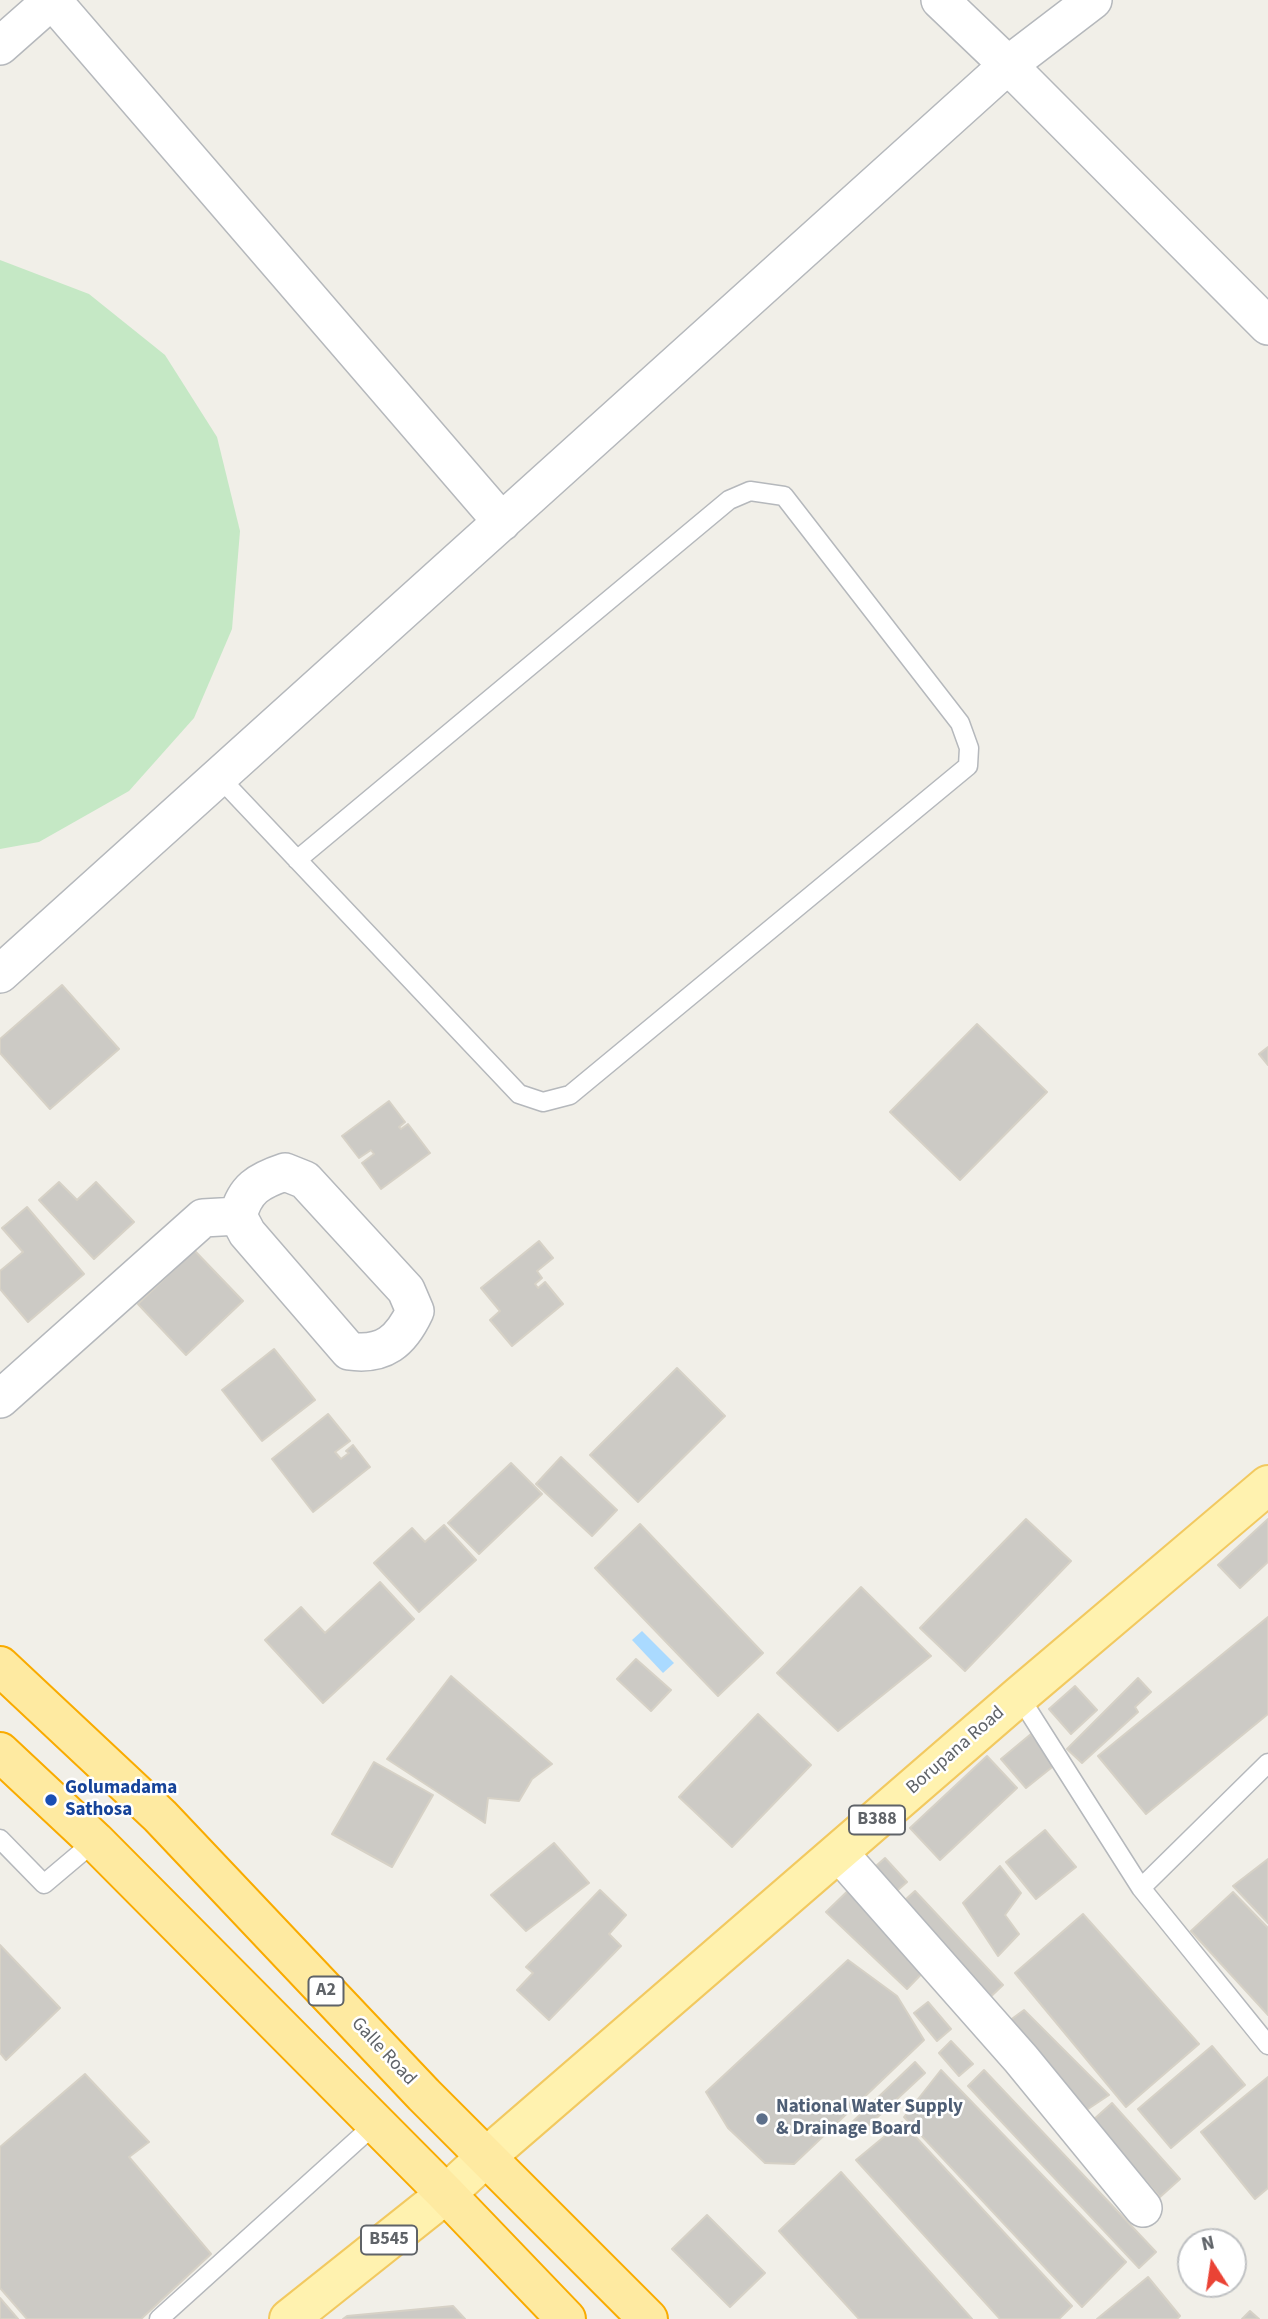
<!DOCTYPE html>
<style>
body{margin:0}
#map{position:relative;width:1268px;height:2319px;overflow:hidden;background:#f1efe8;font-family:"Source Sans 3",sans-serif}
canvas{display:block}
.north{position:absolute;left:1177px;top:2228px;width:70px;height:70px;box-sizing:border-box;background:#fff;border:2px solid #bfc1c3;border-radius:50%;rotate:348deg;font-size:19px;font-weight:700;line-height:28px;text-align:center;color:#5f6368}
.north::after{content:'';display:block;margin:auto;width:24px;height:32px;background:#ea4335;clip-path:polygon(50% 0,100% 100%,50% 72%,0 100%)}
</style>
<div id="map">
<canvas width="1268" height="2319"></canvas>
<div class="north">N</div>
</div>
<script>
const ctx = document.querySelector('canvas').getContext('2d');
ctx.lineJoin = 'round';
function paint(path, color) { ctx.fillStyle = color; ctx.fill(path, 'evenodd'); }
function strokePath(path, color, width, dash) { ctx.strokeStyle = color; ctx.lineWidth = width; ctx.lineCap = dash ? 'butt' : 'round'; ctx.setLineDash(dash || []); ctx.stroke(path); }
function drawText(font, color, halo, rows, align = 'center') {
  ctx.font = font + ' "Source Sans 3",sans-serif'; ctx.lineWidth = 5; ctx.setLineDash([]); ctx.textBaseline = 'middle'; ctx.strokeStyle = halo; ctx.fillStyle = color; for (const [text, x, y, turn = 0] of rows) {
    ctx.save(); ctx.translate(x, y); ctx.rotate((+turn || 0) * Math.PI / 180); ctx.textAlign = isNaN(turn) ? turn : align; if (halo) ctx.strokeText(text, 0, 0); ctx.fillText(text, 0, 0); ctx.restore();
  }
}
paint(new Path2D(`
 M0,260L89,294L165,355L217,437L240,531L232,629L194,718L129,791L39,842L0,849Z`), '#c5e8c5');
paint(new Path2D(`
 M642,1631L674,1663L663,1673L632,1640Z`), '#aadaff');
const building = new Path2D(`
 M62,985L119,1049L50,1109L0,1053V1039Z
 M977,1024L1047,1092L960,1180L890,1112Z
 M1268,1047V1065L1259,1054Z
 M389,1101L405,1122L399,1127L401,1129L408,1124L430,1153L381,1189L362,1163L374,1154L371,1150L359,1158L342,1136Z
 M59,1182L77,1200L96,1182L134,1222L94,1259L39,1200Z
 M27,1207L84,1274L28,1322L0,1289V1271L23,1252L2,1228Z
 M539,1241L553,1258L537,1271L542,1278L535,1284L538,1288L545,1282L563,1304L512,1346L490,1320L500,1311L481,1288Z
 M194,1250L243,1301L186,1355L138,1304Z
 M274,1349L315,1400L262,1441L222,1390Z
 M677,1368L725,1416L638,1502L590,1455Z
 M328,1414L350,1441L335,1452L341,1459L349,1453L346,1451L353,1445L370,1467L313,1512L272,1459Z
 M561,1457L617,1510L592,1536L536,1484Z
 M511,1463L542,1494L479,1554L448,1523Z
 M1026,1519L1071,1561L965,1671L920,1628Z
 M1268,1519V1562L1240,1588L1218,1565Z
 M640,1524L763,1653L718,1696L595,1568Z
 M444,1525L476,1560L419,1612L374,1563L412,1528L425,1542Z
 M380,1582L414,1619L323,1703L265,1640L301,1607L325,1633Z
 M861,1587L931,1656L838,1731L777,1673Z
 M1268,1617V1714L1146,1814L1098,1756Z
 M636,1659L671,1690L651,1711L617,1679Z
 M451,1676L552,1764L532,1779L519,1801L488,1798L485,1823L387,1759Z
 M1138,1678L1151,1692L1135,1707L1138,1712L1082,1763L1067,1749Z
 M1075,1686L1097,1710L1071,1734L1049,1709Z
 M758,1714L811,1765L732,1847L679,1797Z
 M1031,1734L1056,1764L1026,1788L1001,1759Z
 M987,1756L1017,1788L940,1860L910,1828Z
 M374,1762L433,1795L392,1867L332,1834Z
 M1045,1830L1076,1867L1036,1899L1006,1862Z
 M554,1843L589,1883L526,1931L491,1895Z
 M885,1858L907,1882L890,1897L868,1873Z
 M1268,1859V1923L1233,1886Z
 M1000,1866L1021,1893L1005,1915L1019,1934L998,1956L963,1903Z
 M856,1883L933,1962L907,1989L826,1912Z
 M600,1890L626,1915L609,1934L621,1946L549,2020L517,1990L533,1973L526,1967Z
 M915,1891L1003,1985L984,2003L895,1909Z
 M1233,1892L1268,1928V2015L1191,1931Z
 M1083,1914L1199,2044L1126,2107L1015,1973Z
 M0,1945L60,2008L6,2060L0,2053Z
 M848,1960L897,1996L924,2040L794,2164L765,2163L728,2128L706,2092Z
 M928,2002L951,2029L937,2041L914,2013Z
 M1024,2010L1109,2095L1079,2115L998,2029Z
 M951,2041L973,2064L959,2076L939,2053Z
 M1212,2046L1245,2085L1171,2148L1138,2109Z
 M915,2062L925,2073L854,2139L845,2129Z
 M941,2070L1126,2262L1082,2307L904,2117Z
 M984,2070L1156,2252L1139,2268L968,2086Z
 M85,2074L149,2142L129,2157L211,2254L141,2319H27L0,2288V2147Z
 M1268,2077V2188L1255,2199L1201,2132Z
 M1112,2103L1180,2179L1160,2197L1092,2121Z
 M902,2122L1072,2306L1059,2319H1000L856,2160Z
 M841,2172L972,2319H859L779,2231Z
 M707,2215L765,2273L730,2307L672,2249Z
 M1148,2277L1180,2316L1177,2319H1097Z
 M0,2298L18,2319H0Z
 M453,2306L465,2319H343L347,2316Z
 M1250,2311L1259,2319H1242Z`);
paint(building, '#cccac5');
strokePath(building, '#d6d1c6', 2);
const service = new Path2D(`
 M219,777L519,1094L543,1102L570,1095L968,766L969,748L960,723L784,496L750,491L729,500L297,860
 M1019,1696L1141,1888L1268,2045
 M0,1839L44,1884L95,1841
 M1141,1888L1268,1763
 M159,2319L375,2124`);
const minor = new Path2D(`
 M52,0L502,522
 M940,0L1008,65L1093,0
 M0,46L52,0
 M0,974L1008,65L1268,326
 M285,1172L305,1180L406,1290L415,1311C401,1341 384,1356 349,1351L247,1233L238,1216C245,1189 258,1181 285,1172Z
 M0,1399L203,1218L238,1216
 M839,1853L1021,2059L1143,2208`);
const primary = new Path2D(`
 M289,2319L446,2194L486,2157L1019,1696L1268,1485`);
const trunk = new Path2D(`
 M0,1666L160,1816L424,2095L648,2319
 M0,1752L95,1841L446,2194L566,2319`);
strokePath(service, '#b5b8bc', 21);
strokePath(minor, '#b5b8bc', 40);
strokePath(primary, '#f2c960', 42);
strokePath(trunk, '#f9ab00', 42);
strokePath(service, '#fff', 18);
strokePath(minor, '#fff', 37);
strokePath(primary, '#fff2af', 38);
strokePath(trunk, '#feeaa1', 38);
for (const [x, y, r, color] of [
 [51,1800,7,"#1a4fb4"],
 [762,2119,7,"#5c6f8a"]
]) { const dot = new Path2D(); dot.arc(x, y, r, 0, 2 * Math.PI); ctx.fillStyle = color; ctx.fill(dot); strokePath(dot, '#fff', 2.5); }
for (const [x, y, w] of [
 [877,1820,56],
 [326,1991,35],
 [389,2240,56]
]) { const box = new Path2D(); box.roundRect(x - w / 2, y - 14.5, w, 29, 5); ctx.fillStyle = '#fff'; ctx.fill(box); strokePath(box, '#5f6368', 2); }
drawText('bold 18px', '#5f6368', null, [
 ["B388",877,1820],
 ["A2",326,1991],
 ["B545",389,2240]
]);
drawText('19px', '#5f6368', '#fff', [
 ["Borupana Road",956,1751,-41],
 ["Galle Road",383,2052,47]
]);
drawText('bold 19px', '#164399', '#fff', [
 ["Golumadama",65,1789],
 ["Sathosa",65,1811]
], 'left');
drawText('bold 19px', '#4e5e75', '#fff', [
 ["National Water Supply",776,2108],
 ["& Drainage Board",776,2130]
], 'left');
</script>
